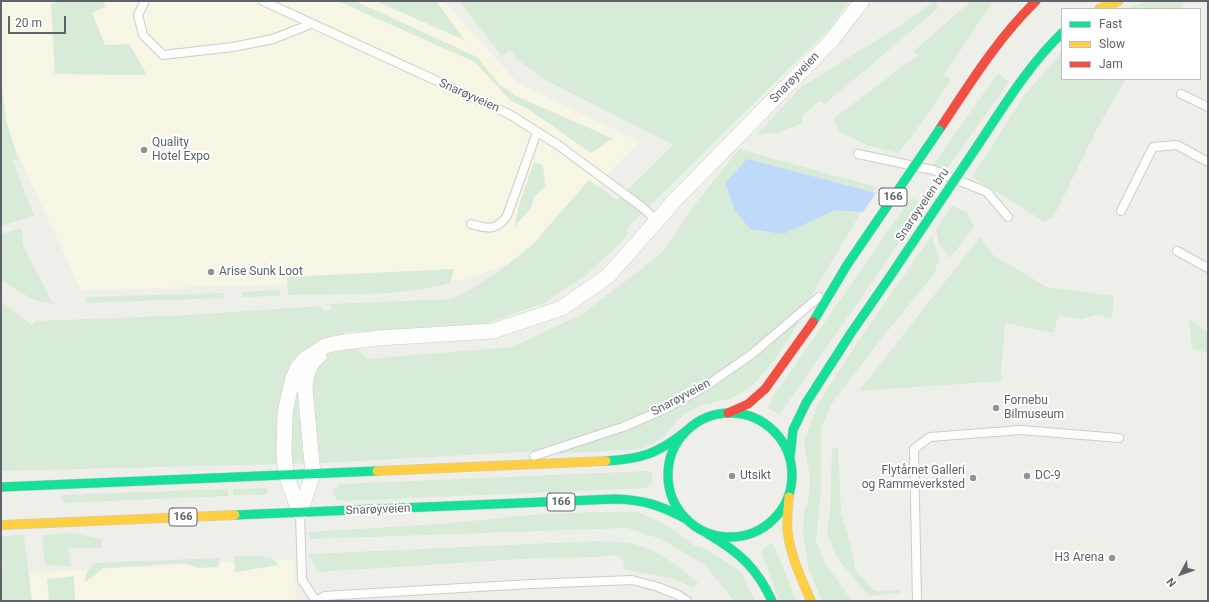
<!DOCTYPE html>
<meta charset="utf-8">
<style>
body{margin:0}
#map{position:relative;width:1209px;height:602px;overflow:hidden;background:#efefea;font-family:Roboto,sans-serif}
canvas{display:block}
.frame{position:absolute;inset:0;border:2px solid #5f6268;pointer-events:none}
.legend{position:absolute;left:1061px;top:8px;width:140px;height:72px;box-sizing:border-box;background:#fff;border:1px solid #bfc0c3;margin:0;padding:5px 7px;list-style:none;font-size:12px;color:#5f6268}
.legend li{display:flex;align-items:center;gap:8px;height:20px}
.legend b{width:20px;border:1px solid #bfc0c3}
.north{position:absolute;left:1161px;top:554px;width:40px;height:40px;-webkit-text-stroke:3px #fff;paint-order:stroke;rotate:229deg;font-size:11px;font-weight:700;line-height:16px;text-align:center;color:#5f6268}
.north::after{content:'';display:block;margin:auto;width:14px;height:18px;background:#5f6268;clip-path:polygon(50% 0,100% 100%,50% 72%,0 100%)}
.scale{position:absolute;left:8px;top:16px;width:58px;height:18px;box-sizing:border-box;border:2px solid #5f6268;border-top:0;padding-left:5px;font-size:12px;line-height:14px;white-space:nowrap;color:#5f6268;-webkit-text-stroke:3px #fff;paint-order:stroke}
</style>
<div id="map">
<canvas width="1209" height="602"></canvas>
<div class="frame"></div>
<ul class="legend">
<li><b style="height:5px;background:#16e098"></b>Fast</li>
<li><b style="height:5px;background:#ffcf43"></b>Slow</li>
<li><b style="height:5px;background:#f24e42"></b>Jam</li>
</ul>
<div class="north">N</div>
<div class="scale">20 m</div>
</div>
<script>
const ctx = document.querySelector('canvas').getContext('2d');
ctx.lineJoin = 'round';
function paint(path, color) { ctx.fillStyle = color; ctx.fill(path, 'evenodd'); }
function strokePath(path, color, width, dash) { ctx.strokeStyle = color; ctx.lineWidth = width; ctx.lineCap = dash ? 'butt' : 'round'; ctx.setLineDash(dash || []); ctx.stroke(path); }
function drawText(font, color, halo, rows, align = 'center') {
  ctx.font = font + ' Roboto,sans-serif'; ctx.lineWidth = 4; ctx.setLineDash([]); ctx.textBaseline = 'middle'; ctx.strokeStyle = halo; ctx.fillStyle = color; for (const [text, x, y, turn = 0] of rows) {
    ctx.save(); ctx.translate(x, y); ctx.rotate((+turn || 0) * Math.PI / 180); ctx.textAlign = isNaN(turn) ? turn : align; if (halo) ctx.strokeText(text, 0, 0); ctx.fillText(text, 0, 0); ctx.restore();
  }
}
paint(new Path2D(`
 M1,1H444L518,83L640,142L525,257L466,280L81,290L1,118Z
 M294,559L296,601H1V574Z`), '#f7f5e4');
paint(new Path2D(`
 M60,1H103L106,6L92,13L105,45L129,44L147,75L55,74L51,4Z
 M338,1H355L477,57L499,84L516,96L614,139L609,141L591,153L531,111L510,100L475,62Z
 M376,1H436L466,42V41Z
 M459,1H849L829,29L628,227L626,237L585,276L544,303L485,324L418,330L343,332L366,359L512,347L581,315L662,253L692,208L739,149L876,187L797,320L803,316L777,357L753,385L732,398L702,405L684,414L661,439L642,449L556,454L558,450L324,463L1,471V302L32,325L36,321L189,315L320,306L324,311L332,310L330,304L452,299L472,289L506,266L532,245L589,180L617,200L673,145L548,81L519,61L510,50L502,56Z
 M935,1H937L938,8L825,104L819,101L802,116V123L779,132L756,135L800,88L901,25Z
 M971,1H993L944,75L951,80L912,136L898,153L867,145L840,132L833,119L918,55L914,51Z
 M1150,1H1190L1183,4L1179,9H1123Z
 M1062,52V79H1126L1099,125L1054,216L1045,222L972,177L1023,97Z
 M998,73L1009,82L946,170L933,165Z
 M1,82L7,124L18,159L13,161L34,216L1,226Z
 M534,162L543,165L545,186L535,196L530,209L514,227L520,202Z
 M911,198L925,203L877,275L780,414L768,409L772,398Z
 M952,206L967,212L974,227L950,258L939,245L936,229Z
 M22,228L23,245L53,304L34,300L10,286L1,279V234Z
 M932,235L939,259L934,274L873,349L832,403L821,428V492L816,541L826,564L852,601H822L809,569L803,536L804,514L809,496L810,477L804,442L817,406L852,350Z
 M980,237L994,256L1047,287L1114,296L1112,318H1107L1100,314L1081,319L1058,315L1054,333L1005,323L1001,373L1002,381L859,391Z
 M454,269L450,283C399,297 341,294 288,295L287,277Z
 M280,290V296L243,297L241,292Z
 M223,293V298L86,303V297Z
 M1189,319L1208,332V353L1192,348Z
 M838,447L841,513L851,546L856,571L875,591L900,590V593L869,596L842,564L833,550L827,531L830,510L832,448Z
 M647,471L652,473V484L647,488L341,501L337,500L333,493L334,490L339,484Z
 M266,488L268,490L267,494L264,495H233V489Z
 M228,489V496L63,503L61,495Z
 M592,512H637L663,523L695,546L706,549L740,571L755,601H734L705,565L661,539L627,528L311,539L308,532L440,524L531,515Z
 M72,533L102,539V548H68L72,566L45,565L42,535Z
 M24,535L32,601H1V567L3,566L1,559V536Z
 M597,541C609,542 623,541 634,544C658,550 679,567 698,582L693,588L674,579L623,569L624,561L616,555L595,557L537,558L318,572L310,557V554Z
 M770,544L774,545L796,601H779L761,551Z
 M234,556H257L272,558L279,565L235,572Z
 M219,558V567L198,568L184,563L104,568L85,582C85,572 88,568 96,563Z
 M74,576L75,601H49L47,579Z`), '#d7ebd8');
paint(new Path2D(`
 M747,159L876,193L863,212L835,210L783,234L750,229L735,210L725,183Z`), '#bed9f9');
const lane = new Path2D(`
 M145,1L138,15L143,35L163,55L233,47L273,39L311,24
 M263,1L509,114L558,145L642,207L657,221
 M1181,94L1208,107
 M858,154L933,170L987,192L1008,217
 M1121,211L1153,147L1177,145L1208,162
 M471,224C487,229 496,231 507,216L537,132
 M1177,251L1208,268
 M534,456L623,427L665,409L706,386L752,354L819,297
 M300,514L302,580L316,601
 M317,601L325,596L340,595L531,584L632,580L658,587L678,595L687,601
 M917,601L914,449L930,437L1021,430L1119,438`);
const street = new Path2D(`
 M300,513L286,475L284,452L285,413L289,394L293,378L298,367L305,359L325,346L338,343L378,338L493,331L562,308L608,276L677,198L832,40L862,1
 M300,513L313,474L305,389C306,376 308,364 319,356`);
const fast = new Path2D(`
 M978,145C1004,106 1028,66 1062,33
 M813,322L847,265
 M668 475a62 62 0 1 1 124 0a62 62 0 1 1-124 0Z
 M790,457L793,430L806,403L851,333L889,278
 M606,461C641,459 657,454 685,432
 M1,487L377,471
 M235,515L615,499C644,500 660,505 686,519
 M708,534C739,552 757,568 772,601`);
const slow = new Path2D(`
 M1099,9L1119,1
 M377,471L606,461
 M789,497C788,509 786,522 788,534C791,557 802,580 811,601
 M1,525L235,515`);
const jam = new Path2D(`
 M939,130C969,85 997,39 1036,1
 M728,413L748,404L765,389L813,322`);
strokePath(lane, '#cccdcc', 10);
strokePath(street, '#cccdcc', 16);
strokePath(fast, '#cdcdcd', 10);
strokePath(slow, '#cdcdcd', 10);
strokePath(jam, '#cdcdcd', 10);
strokePath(lane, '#fdfdfc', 8);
strokePath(street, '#fdfdfc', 15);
strokePath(fast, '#16e098', 9);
strokePath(slow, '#ffcf43', 9);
strokePath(jam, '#f24e42', 9);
const fastBridge = new Path2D(`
 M847,265L939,130
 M889,278L978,145`);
strokePath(fastBridge, '#d6d2b8', 10, []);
strokePath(fastBridge, '#16e098', 9);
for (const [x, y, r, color] of [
 [144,150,4,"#919396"],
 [211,272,4,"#919396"],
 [996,408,4,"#919396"],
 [732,476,4,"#919396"],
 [1027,476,4,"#919396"],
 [973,478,4,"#919396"],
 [1112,558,4,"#919396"]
]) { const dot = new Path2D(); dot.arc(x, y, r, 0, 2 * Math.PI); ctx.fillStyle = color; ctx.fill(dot); strokePath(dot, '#fff', 1.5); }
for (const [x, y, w] of [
 [893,197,28],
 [561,502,28],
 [183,517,28]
]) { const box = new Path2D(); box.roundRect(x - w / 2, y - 9, w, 18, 3); ctx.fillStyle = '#fff'; ctx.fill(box); strokePath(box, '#5f6268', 1); }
drawText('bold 11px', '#5f6268', null, [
 ["166",893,197],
 ["166",561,502],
 ["166",183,517]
]);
drawText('12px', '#5f6268', '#fff', [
 ["Snarøyveien",795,78,-46],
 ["Snarøyveien",469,96,24],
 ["Snarøyveien bru",923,205,-56],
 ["Snarøyveien",681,398,-28],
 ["Snarøyveien",378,510,-2]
]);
drawText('12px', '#5f6268', '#fff', [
 ["Quality",152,143],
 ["Hotel Expo",152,157],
 ["Arise Sunk Loot",219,272],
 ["Fornebu",1004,401],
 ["Bilmuseum",1004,415],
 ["Flytårnet Galleri",965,471,"right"],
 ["og Rammeverksted",965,485,"right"],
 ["Utsikt",740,476],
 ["DC‑9",1035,476],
 ["H3 Arena",1104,558,"right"]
], 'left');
</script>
